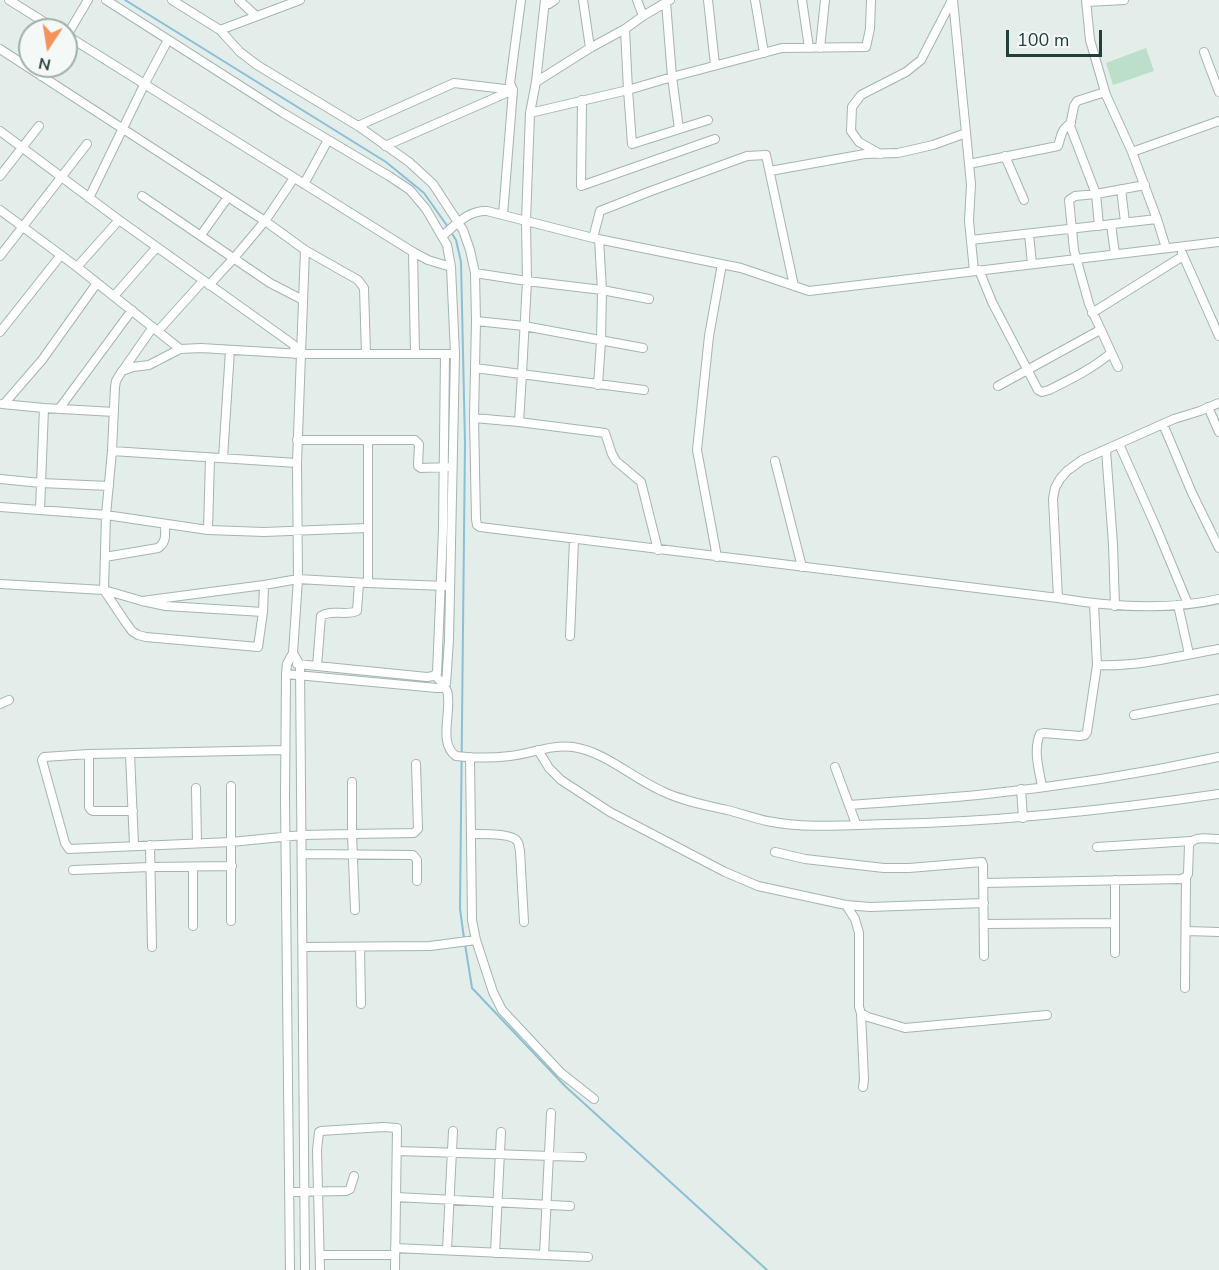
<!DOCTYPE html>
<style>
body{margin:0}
#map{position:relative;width:1219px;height:1270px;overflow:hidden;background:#e3edea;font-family:"Nunito Sans",sans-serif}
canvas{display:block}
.north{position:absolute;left:18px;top:18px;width:60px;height:60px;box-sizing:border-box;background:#f4f9f7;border:2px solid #a0afac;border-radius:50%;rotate:192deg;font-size:16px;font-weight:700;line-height:24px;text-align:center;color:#223f3b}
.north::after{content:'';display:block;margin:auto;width:21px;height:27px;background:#f4925a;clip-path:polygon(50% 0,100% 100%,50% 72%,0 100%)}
.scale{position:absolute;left:1006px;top:30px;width:96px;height:27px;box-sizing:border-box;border:3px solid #223f3b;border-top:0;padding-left:8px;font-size:18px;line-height:21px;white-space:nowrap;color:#223f3b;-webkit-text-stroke:4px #f4f9f7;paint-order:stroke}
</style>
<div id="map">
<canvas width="1219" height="1270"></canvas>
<div class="north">N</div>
<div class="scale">100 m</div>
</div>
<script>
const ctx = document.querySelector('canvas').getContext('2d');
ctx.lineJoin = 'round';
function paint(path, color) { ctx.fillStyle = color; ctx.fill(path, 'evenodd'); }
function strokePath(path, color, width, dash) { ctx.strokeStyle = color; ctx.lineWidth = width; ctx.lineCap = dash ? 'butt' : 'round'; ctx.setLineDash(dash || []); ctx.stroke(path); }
paint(new Path2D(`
 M1146,48L1154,71L1113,85L1106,63Z`), '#bcdfc9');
strokePath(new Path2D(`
 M125,0L386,162L424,193L448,227
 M451,232L456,240L461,262L465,443L460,909L464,938
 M465,944L472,988L565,1086L767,1270`), '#8bbfd3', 2);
const minor = new Path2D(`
 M9,0L57,30
 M106,0L283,113L389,176L410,190L426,209L447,245L451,267L455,354L449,640L446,684L441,688H437L286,674
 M172,0L220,30L240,52L257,65L358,126L409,162L433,184L463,230L470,250L475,273L476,321L474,418L476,519L477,525L480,527L1058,598C1111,607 1167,611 1219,599
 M239,0L256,16
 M583,0L590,48
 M637,0L643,16
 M708,0L715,65
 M755,0L764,53
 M802,0L809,48
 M953,0L971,184L969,221L974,271
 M1086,0L1090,40L1106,95L1132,152L1157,219L1166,248
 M666,2L672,77L679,129
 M1087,2L1124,0
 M545,4H549L555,0
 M625,29L628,90L632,144L708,120
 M220,30L300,0
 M66,35L413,252L428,260L451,267
 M66,37L88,0
 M820,48L825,0
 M0,49L265,221L305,250L358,280L364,288L366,354
 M1204,52L1219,92
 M41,76L48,66
 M536,82L590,48L625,29L643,16L670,0
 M582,100L581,186L715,139
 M530,113L628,90L672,77L782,48L866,47L870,29L871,0
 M358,126L454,83L513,90L503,215
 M0,131L119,220L294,345L295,354
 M385,146L513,90L510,83L521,0
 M1132,152L1219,121
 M880,154L859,142L851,131L852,107L861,95L906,72L921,60L952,0
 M1005,156L1024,200
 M969,164L1058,146C1062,134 1060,131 1071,123
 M770,171L865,154L898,153L933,145L966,133
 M0,176L39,126
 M304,184L328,140
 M1121,189L1125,222
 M142,196L270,283L303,300
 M89,198L144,85L168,40
 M0,210L77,267L180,349
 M1111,224L1115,254
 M1099,226L1096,194L1070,126L1074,106L1077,101L1105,92
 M1029,234L1032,264
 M201,235L228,197
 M442,236C456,225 468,210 487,211L593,238L741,268L809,291L1219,242
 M593,238L600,211L651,191L747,156L766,155L794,286
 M971,240L1157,219
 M413,252L415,354
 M1182,253L1219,336
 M0,256L87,144
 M77,267L119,220
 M979,270L992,302L1038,390L1042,392L1049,390C1071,379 1092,369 1111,353
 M475,273L527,281L602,290L649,299
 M209,285L234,258L265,221L294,178
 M114,296L157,247
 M1092,313L1183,256
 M476,321L524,326L643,348
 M158,331L203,281
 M0,332L61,255
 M1118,367L1089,304L1074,250L1069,200L1075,196L1096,194L1145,185
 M475,368L644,390
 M123,370L153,327
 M598,385L601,341L602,290L599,239
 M998,386L1100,330
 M2,404L44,408L114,412
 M4,404L42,360L97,283
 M1208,407L1219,432
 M59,409L132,310
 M474,418L519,422L522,374L527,281L526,221L530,113L536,82L545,0
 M519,422L605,433L612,454L616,461L641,482L658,550
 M1163,424L1192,493L1219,548
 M297,440H415L419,444L418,466L421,468L447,467
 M1119,444L1156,527L1188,604
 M1106,450L1113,544L1115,606
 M112,451L297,463
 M223,458L230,350
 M775,461L802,567
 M0,479L41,483L109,486
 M0,507L106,515L208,530L264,532L367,528
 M40,510L44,408
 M208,530L210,458
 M105,557L158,548C167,542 165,534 165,524
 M717,557L697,450L709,336L722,264
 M368,583V440
 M0,584L104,590L142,601L166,606L263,612
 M264,585L263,612L258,647L146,637L138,635L132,631L124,620L104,590L106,515L112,451L115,387L116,381L122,371L133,367L149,365L180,349L201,348L301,354L305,250
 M1058,598L1053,499L1055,488L1060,479L1067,471L1082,460L1174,419L1200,411L1219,403
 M142,601L264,585L298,579L368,583L445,586
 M1178,605L1189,654
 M570,636L574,540
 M293,653L300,665L305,1270
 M297,664L427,677L433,676L437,673L443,530L445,354
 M1097,665C1138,667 1179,656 1219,649
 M317,666L321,616C331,609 345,616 357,611L359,583
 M435,675C439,680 445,685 447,691C453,709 437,743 456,756C473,758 493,758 510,756C531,754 551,744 573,747C606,752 632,778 662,791C682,801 706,805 727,810C740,813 753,818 767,821C806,829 849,825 889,824C1000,822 1109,810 1219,794
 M0,704L9,700
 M1134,715L1219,699
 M285,750L89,754L44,757L42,760L65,843L69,849L231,842L302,835L352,834L355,910
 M538,750L549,768L561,780L610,812L725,872L758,886L846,905L870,907L984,903
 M89,754V807L91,810L93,811H133
 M130,754L134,845
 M470,757L472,920L476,940L493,992L502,1010L561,1073L594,1099
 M835,767L856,824
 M352,782V834L414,833L418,829L416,764
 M231,786V921
 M1042,786C1039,770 1033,750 1040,734L1044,733L1080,736L1085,735L1087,732L1097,665L1094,604
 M196,788L197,843
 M1021,789L1023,818
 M849,805C892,802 935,799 978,795C1058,787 1140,774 1219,757
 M471,834C480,834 512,833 517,841C519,843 519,847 520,851L524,922
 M150,845L152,947
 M1097,847L1191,841
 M775,852L805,859L884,868H909L982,862L983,865L984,956
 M302,854L413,855L417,860V881
 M193,867V926
 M73,870L150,867L232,866
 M984,883L1181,879L1186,877L1188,874L1189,845C1194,835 1209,839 1219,839
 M846,905L855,919L859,933V1007L861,1013L868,1017L905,1028L1047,1015
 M984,924L1115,923
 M1186,931L1219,932
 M303,947L430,946L476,940
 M360,947L361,1004
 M1115,953V880
 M1185,988L1186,877
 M861,1013L864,1080L863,1087
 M399,1151L582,1157
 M289,1192L346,1191L350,1189L354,1176
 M396,1197L570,1206
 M395,1248L588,1257
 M447,1250L453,1131
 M495,1253L501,1132
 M320,1255H395
 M544,1255L551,1113
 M290,1270L285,797L286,674L287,664L293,653L298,579L297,463L301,354H455
 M320,1270L317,1150L319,1132L321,1131L383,1127L397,1128L395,1270`);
strokePath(minor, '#a5b5b2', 10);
strokePath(minor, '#fff', 8);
</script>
